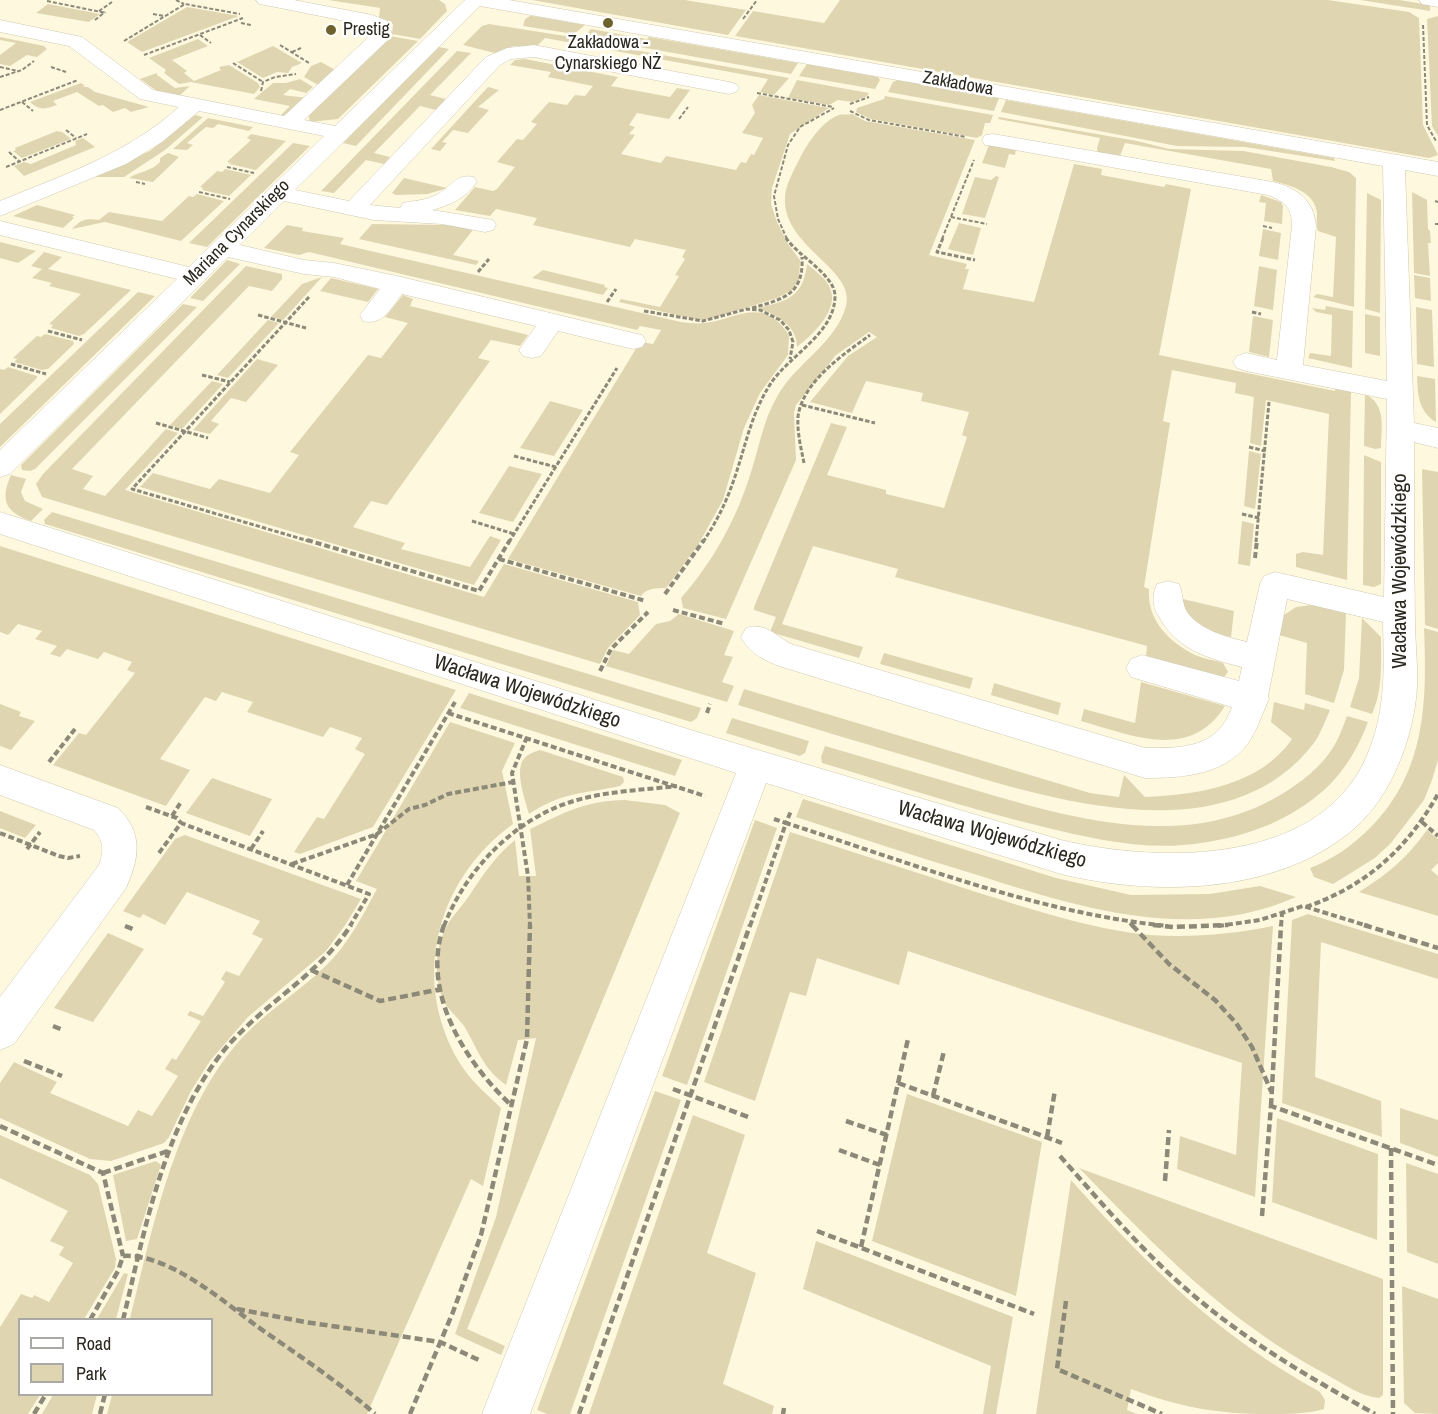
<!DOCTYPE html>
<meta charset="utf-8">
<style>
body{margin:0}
#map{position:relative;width:1438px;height:1414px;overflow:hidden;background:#fef8df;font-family:"Archivo Narrow",sans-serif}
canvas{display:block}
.legend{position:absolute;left:18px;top:1318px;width:195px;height:78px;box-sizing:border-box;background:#fff;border:2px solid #aaa9a5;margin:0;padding:8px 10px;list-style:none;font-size:18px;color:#2a281f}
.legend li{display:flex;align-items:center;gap:12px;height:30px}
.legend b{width:30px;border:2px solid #aaa9a5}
</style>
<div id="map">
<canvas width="1438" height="1414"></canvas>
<ul class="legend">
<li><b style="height:8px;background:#fff"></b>Road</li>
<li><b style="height:16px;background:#dfd6b1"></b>Park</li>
</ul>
</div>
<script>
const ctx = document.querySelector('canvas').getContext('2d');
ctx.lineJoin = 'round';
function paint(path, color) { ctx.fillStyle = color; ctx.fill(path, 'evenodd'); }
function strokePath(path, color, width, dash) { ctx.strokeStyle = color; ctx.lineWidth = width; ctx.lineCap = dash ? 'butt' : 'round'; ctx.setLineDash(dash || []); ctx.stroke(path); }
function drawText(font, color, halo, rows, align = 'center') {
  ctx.font = font + ' "Archivo Narrow",sans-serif'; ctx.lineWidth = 5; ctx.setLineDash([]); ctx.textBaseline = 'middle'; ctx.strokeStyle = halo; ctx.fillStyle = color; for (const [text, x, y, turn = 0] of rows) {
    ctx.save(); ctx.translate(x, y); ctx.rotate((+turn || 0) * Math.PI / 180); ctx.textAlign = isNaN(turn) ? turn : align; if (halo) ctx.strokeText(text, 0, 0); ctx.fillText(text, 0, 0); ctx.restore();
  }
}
paint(new Path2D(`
 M328,0H439L445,4L447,11L420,39L392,34L393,24L379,18L380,8Z
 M532,0H685L746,10L728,35Z
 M840,0H1328L1409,12L1419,18L1423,125L1438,155L1429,158L735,36L753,11L824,23Z
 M1360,0H1399L1430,5V11Z
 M48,4L100,14L89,22L36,13Z
 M187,7L239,16L142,52L127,42Z
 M530,16H533L585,25L574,34L523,26L525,19Z
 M1438,16V136L1432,126L1427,19Z
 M489,24L584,39L613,46L789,78L774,95L760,92L768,79L545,38L537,46H514L495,53L463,45L482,26Z
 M591,29L647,39L649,37L798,63L791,74L612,42L586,35Z
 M390,36L418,41L338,119L310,122L308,113Z
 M0,37L44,46L47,49L37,57L27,55L10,66L0,64V55L16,43L0,40Z
 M198,39L208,46L172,60L187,71L184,73L194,81L221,70L219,67L229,65L258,83L260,87L254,94L191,82L179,84L164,73L166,70L149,58Z
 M273,46L302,63L292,67L288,73L277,72L263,78L237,62Z
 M439,47L449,49L356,146L343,143Z
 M457,51L471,53L430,95L446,99L436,110L420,106L374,153L390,157L384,164L366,160L334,193L321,191Z
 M525,59L618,77L611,86L670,97L677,88L690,90L669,119L637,113L629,125L635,127L629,134L635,135L621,154L661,163L666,156L736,170L741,162L746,163L751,154L754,155L763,138L742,133L755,113L752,105L759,95L829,108L790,134L772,188L771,204L777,222L788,244L800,260L799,280L792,290L777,298L710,319L699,320L619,302L621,299L660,307L679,276L675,275L685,259L682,257L686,250L635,239L630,247L533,225L537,218L496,209L490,216L455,210L475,187L493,191L497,189L515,167L497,162L517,139L523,140L537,124L531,122L549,102L567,105L575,95L585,96L593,86L548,77L551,72L510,65L515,60Z
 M321,62L337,71L320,86L304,77L311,66Z
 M807,64L878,77L880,80L875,89L799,76Z
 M157,73V75L175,88L190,86L179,96L157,91L140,79Z
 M300,79L313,87L306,93L290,89L283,95L307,98L284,117L280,116L290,106L254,99L273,83H286Z
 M797,80L869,93L867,96L852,102L838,100L829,105L788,98Z
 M898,80L999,98L994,111L888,92L893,82Z
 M81,83L85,86L83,87H88L95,92L149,107L131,112L125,108L113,112L103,105L99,106L77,92L53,101L57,105C45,109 40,111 30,102Z
 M488,87L499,90L478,107L489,110L468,133L453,130L442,142L447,143L440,151L431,149Z
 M885,96L993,115L990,123H985L982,135L977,138L871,119L856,112L857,108L884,99Z
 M1006,100L1334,158L1335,161L1245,147L1177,146L1001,112Z
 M852,114L865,121L975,140L929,255L967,264L965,269H969L963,289L1034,302L1074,164L1102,169L1101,175L1164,187L1166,184L1191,189L1159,355L1335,391V388L1351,392L1347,580L1296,567V554L1303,552L1323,555L1329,414L1266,400L1261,446L1250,443L1254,397L1235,393L1236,383L1172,370L1163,421L1170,423L1144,587L1149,589C1147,620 1168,641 1195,655C1204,659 1214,660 1223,663L1228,672L1224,677L1146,656L1147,646L895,577L898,569L813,546L782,624L863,647L859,658L770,632L776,617L754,610V607L831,423L847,427L827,475L886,490V494L944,508L967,437L962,435L969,412L921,401L923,393L866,381L852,413L810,402L848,356L877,337L869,332L836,355L796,405L794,413L796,460L726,619L683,608L681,598C713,562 737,518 751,472C760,445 763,420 778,395C796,363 836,343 846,306C856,268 781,247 785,196C786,184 794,170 800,158C807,144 822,121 839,115C843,114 848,115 852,114Z
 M195,115L203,117L165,150L124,177H92L150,151Z
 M999,117L1137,141L1169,149L1243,151L1331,167L1349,172L1356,178L1354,307L1313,297L1317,294L1333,297L1336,237L1318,231C1316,225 1317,220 1317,213C1315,192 1290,185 1273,181L1271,169L1125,143L1120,156L1098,154L1097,148L1100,138L998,119Z
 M208,118L253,127L249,131L218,124L213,128L206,127L187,143L193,145L187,150L173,149Z
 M57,131L62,132L71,139L22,158L13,151L16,150L15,148Z
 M251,134L286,141L256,170L229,164L231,163L227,162L251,140L247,138Z
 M83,138L95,147L24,176L14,166L24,162L31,164L76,145L75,141Z
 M293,143L310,146L207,247L189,243Z
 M989,145L1016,149L1015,155L1009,154L1005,168L982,163Z
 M168,153L179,157L153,182L129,178C139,171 151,172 160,162V158Z
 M225,169L251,175L229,196L202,190L203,188L200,187L217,171L222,172Z
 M996,176L999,177L985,218L962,214L975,177L991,180Z
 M404,178L447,188L428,194L396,195L392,193Z
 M1412,192L1427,200L1428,229L1430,231L1431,243H1428L1430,276L1414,273Z
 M1367,193L1381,200L1380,313L1365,309Z
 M197,194L224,201L181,241L105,222L72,229C81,219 86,218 99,220L109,212L162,221L189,196L193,197Z
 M1261,195L1281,202L1283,206L1282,224L1264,221L1266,203L1259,202Z
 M37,205L75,215L72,217L74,218L63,228L13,216Z
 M959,223L981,228L973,255L948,249Z
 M372,224L451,225L473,230L453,255L479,261L476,265L359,239Z
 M287,225L303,228L302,231L344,238L340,244L681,322C689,323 697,324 705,323C737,319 763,295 789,335L788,355L760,393L744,428L723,500L698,545L666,588C658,588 646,588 641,596L508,559L640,342L653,344L661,330L640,326L637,330L309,252L299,255L264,248Z
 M1263,229L1281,233L1278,260L1259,256Z
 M0,242L36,251L18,263L0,258Z
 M44,252L62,257L48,269L131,290L84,334L79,336L51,328L53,325L49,324L81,294L49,286L52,283L32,278L42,269L31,266Z
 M227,260L240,264L203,301L190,298Z
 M807,264C815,271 826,278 830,288C840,310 812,335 797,347C797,325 776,315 758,308C788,301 803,297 807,264Z
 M246,266L282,274V279L272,291L249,286L72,469L93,476L83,489L105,496L166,429L178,433L125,490L484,597L504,564L638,602L640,615L608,648L600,664L42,497L36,484L43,474Z
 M1259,266L1277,270L1273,310L1254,306Z
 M543,270L605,285L604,287L608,288L603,295L532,278Z
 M1414,275L1430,278L1431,301L1415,298Z
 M322,277L283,320L271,317L302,284Z
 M331,278L378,289L368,302L320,291Z
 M138,292L155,296L0,447V424Z
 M403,295L413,299L410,306L528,335L520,346L491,340L478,358L490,361L387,505L371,501L353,527L405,543L401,549L470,567L490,536L501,540L474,585L140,487L153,473L210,489L219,479L270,493L299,455L290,452L368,355L381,358L408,323L385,317Z
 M183,304L197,307L35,469L30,471L22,470L21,465Z
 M1326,306L1353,311L1352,368L1308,358L1310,353L1331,356L1332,315L1316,312L1312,308L1325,310Z
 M1416,307L1432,310L1434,367L1417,364Z
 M1365,314L1380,317V356L1365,353Z
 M1253,316L1273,320L1269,357L1249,352Z
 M268,320L279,323L228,378L217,375Z
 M45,334L73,341L74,344L48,369L42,370L14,362L17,359L13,358L37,336L41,337Z
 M257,359L278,365L246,402L231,398L211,421L219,424L210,434L193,430Z
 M8,367L37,376V378L0,414V369L4,370Z
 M1417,376L1435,379L1436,422C1418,411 1418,395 1417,376Z
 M212,381L223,384L182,429L170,425Z
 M1365,394C1387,405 1381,427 1381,448L1375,449L1364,446Z
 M550,401L583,410L554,456L520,448Z
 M1249,451L1261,454L1255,509L1244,506Z
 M1364,455L1381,462V584L1374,587L1363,585Z
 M509,466L542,474L513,522L479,513Z
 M1422,469L1438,472V629L1425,625Z
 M11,475L26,479L21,492L25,501L43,509L31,521C5,512 0,500 11,475Z
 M52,512L701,708L697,718L691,722L45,524L44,520Z
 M1242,521L1254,524L1250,566L1238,564Z
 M0,546L456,690L373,827L300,854L294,852L317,817L324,819L365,754L355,749L362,738L330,727L323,737L247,712L253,702L222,692L216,701L205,697L160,759L190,770L166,806L53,765L79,733L86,735L135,673L127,670L132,662L104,652L98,659L67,649L60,657L50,654L57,646L35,639L42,631L18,624L8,635L0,632Z
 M1183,599L1234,611L1231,637C1213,633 1177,625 1183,599Z
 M1312,605L1346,613L1344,670L1334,703L1305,694L1307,643L1279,635L1284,615L1296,607Z
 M679,614L734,631L724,655L733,657L722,682L734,686L727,702L606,666L613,650L629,654L656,624L670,621Z
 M1362,618L1381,637C1381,662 1383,691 1372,714L1350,707L1359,678Z
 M1424,628L1438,632V760L1432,780L1424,800L1391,843L1375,858L1333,884L1314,877L1310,868C1334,859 1353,845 1371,827C1426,771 1427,702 1424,628Z
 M884,653L973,678L970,689L880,664Z
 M1141,682L1225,706C1190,762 1131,735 1081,721L1084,709L1135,723Z
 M994,683L1061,703L1058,715L991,695Z
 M744,689L1090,793L1119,797L1124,775L1145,797C1197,795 1261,785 1292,739L1271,722L1274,702L1304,710L1305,703L1330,710C1325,721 1321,733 1314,743C1225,859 1044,797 930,763C866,744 802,725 738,705Z
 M469,693L682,760L675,776L460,708Z
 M0,704L21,712L19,716L35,721L11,750L0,746Z
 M1347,716L1368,722C1351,767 1327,795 1283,818C1252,834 1218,842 1183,845C1137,849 1089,838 1044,827C969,809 896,785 822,763L821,757L825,746C872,760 918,773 965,787C1067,817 1183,854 1282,794C1300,783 1321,767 1332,749C1339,739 1343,726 1347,716Z
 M732,718L809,741L805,753L800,756L726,733Z
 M450,722L515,743L502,771L513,824C434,881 409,985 463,1068C473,1083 489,1096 501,1108L483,1186L471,1179L367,1414H107L112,1395L212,1394V1320L130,1319C152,1230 175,1117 235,1046C264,1011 306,989 336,955C353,935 365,911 377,889L356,881Z
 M540,750L623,777L624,782L620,786C583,794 562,792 529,814C525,800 515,772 523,760C527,754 534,752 540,750Z
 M212,778L272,799L250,836L186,813Z
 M803,799L1056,878L1131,895L1210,894L1260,886L1296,897C1191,944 1077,907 974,874C914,856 855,836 796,817Z
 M625,800L665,805L680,813L467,1329L505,1346L501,1355L455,1334L496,1217L536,1038L518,1040L506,1085C482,1068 478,1049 464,1026C457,1016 446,1009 442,997C433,972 436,944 449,922C455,913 463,905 469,896C483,875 495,856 515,840L519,876H536L530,829C566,812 584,801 625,800Z
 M0,811L36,825L25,838L0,828Z
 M755,820L777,828L687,1085L662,1076Z
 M1427,830L1438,839V863L1431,870L1438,876V916L1359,892C1389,873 1406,859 1427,830Z
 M790,832C851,851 912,871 973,891C1031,909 1090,929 1150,935C1191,938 1233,934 1273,926L1255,1197L1177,1169L1180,1136L1236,1155L1242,1063L908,951L899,985L817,958L806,996L790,992L755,1101L704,1082Z
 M185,835L361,899L346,924L326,951L248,1017L210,1061L191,1091L169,1137L164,1143L111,1161L90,1159L0,1118V1083L14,1062L57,1082L50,1093L128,1126L138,1110L152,1116L178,1076L165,1069L172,1058L176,1060L201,1021L187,1015L190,1011L203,1016L225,982L221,979L226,971L239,976L263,939L252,934L260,921L187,892L165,925L143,914L140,918L123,911L175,839Z
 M1308,914L1438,954V979L1321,942L1315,1077L1381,1101L1382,1137L1282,1103L1292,920Z
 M108,933L144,949L93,1022L54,1008Z
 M655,1091L681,1100L570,1414H547L537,1410Z
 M907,1094L1042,1142L1016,1296L872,1241Z
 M1400,1108L1438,1120V1157L1400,1143Z
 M693,1115L745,1135L707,1253L756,1273L723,1384L774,1406L772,1414H589Z
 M1277,1118L1378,1154L1377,1240L1272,1202Z
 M0,1135L90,1175L98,1184L116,1259L115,1268L84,1319L20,1320V1394L40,1395L28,1414H0V1327L21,1294L32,1298L34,1295L49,1302L73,1263L59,1255L64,1247L50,1241L68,1211L0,1178Z
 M156,1161L161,1165L137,1239L126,1241L113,1175Z
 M1406,1163L1438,1174V1264L1407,1252Z
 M1079,1168L1383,1279V1395L1379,1398C1362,1397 1344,1384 1329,1376C1226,1321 1159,1250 1079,1168Z
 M1071,1180C1148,1266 1218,1336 1320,1392L1325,1400L1324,1409C1306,1414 1287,1414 1268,1414C1217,1414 1179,1407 1131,1389L1127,1410L1137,1414H1036Z
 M816,1241L1013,1317L996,1414H983L991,1366L803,1289Z
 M124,1273L128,1274L116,1319H97Z
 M1402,1286L1438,1299V1414L1415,1413L1404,1403Z
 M53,1395V1394L97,1395L92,1414H42Z`), '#dfd6b1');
const minor = new Path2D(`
 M256,0H294L372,15L388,21L392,35L389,39L304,120L335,126L465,0H509L1438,162V176L1405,170L1414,423L1438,428V448L1414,442C1414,502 1414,561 1415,620C1415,649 1420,678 1415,706C1408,752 1386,804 1349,833C1271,895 1153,896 1061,874L766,783L530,1414H482L736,773L0,534V512L694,731L1061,840C1162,864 1327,866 1370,748C1386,706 1384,666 1383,622L1287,599L1268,696L1269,699C1263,711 1259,725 1252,737C1230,775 1184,778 1145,778L782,667C765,661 750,654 741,637L746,628C765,622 775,635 791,644L1145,748C1183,748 1217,749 1232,707L1131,677L1126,668L1131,659L1142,655L1239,681L1242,667C1206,658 1176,649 1158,615C1152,605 1152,595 1157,584L1168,581L1179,584C1183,593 1182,604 1187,612C1200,630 1226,637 1247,642L1260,584L1264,576L1275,572L1384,597L1387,399L1246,371L1237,368L1233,362L1237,356L1246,353L1277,360L1292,226C1292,207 1285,202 1268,195L993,146L985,145L982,140L985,135L993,134L1273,182C1297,188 1314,200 1316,226L1303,365L1387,381L1383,166L480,6L295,190L349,201L486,57L507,48L534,45L729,82L736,84L739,88L736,92L729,94L534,57L511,59L500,65L370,205L400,208L403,203C413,201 427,200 436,195C451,188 455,173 474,177L477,182C466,198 450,205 432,210L493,220L496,225L493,230L485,232L442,224L374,220L284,201L240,245L304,260L334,263L397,276L633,333L642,335L646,341L642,347L633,349L558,331L541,356L532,358L523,356L519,350L536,326L402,294C391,308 383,326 363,321L360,315L380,289L334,277L304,274L228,257L10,474L0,477V450L177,279L0,235V221L189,267L324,136L199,111L162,142L126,164L0,216V201C63,175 127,154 179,107L140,99L69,46L0,32V20L82,37L153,90L284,116L372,34V28L360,24L265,5L259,4Z
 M1419,0H1438V7L1422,4Z
 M0,765L118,808C144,833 139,859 126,888L14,1044L0,1050V997L99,865C104,851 104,841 94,830L0,795Z`);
strokePath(minor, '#cfc9b1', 1);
strokePath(new Path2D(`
 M176,0L184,4
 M47,1L106,13
 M99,11L112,2
 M153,14L165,16
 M743,19L757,0
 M95,20L105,12
 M241,23L251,25
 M1423,25L1427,125L1436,141
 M200,35L211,43
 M124,41L185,4L240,14
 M280,45L309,63
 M292,52L301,48
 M144,55L243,18
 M233,63L263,82
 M0,67L18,71
 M51,67L66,72
 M0,77L22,70L34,61
 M261,91L263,82L275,77L296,74
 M757,93L833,107
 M22,102L33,111
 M850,104L869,97
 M0,110L78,80
 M850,111L869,120L966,137
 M679,119L688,107
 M66,130L76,138
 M9,152L19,161
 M6,167L87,134
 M227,167L254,173
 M136,182L145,184
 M199,192L230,199
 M1435,201L1438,202
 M951,217L987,224
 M1435,224H1438
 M1263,226L1272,228
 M787,239L778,219L774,196L788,145L800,127L834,108
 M942,239L974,160`), '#8d8979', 2, [4, 2]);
strokePath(new Path2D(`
 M943,238L937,252L975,260
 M478,272L489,259
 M309,297L132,489L312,542
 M607,302L616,289
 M752,308C783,299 804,295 802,257
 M644,311L703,321L747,309L760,310L780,320L789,330L793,342L790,359
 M1252,312L1261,314
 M258,315L306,328
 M48,331L82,340
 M11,364L46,374
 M202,375L230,382
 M802,405L875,423
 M156,423L208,438
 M1249,447L1265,451
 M514,456L556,467
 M804,463C801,448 797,432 798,417C802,382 844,354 870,335
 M1242,514L1259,518
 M472,521L514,534
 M509,542L617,368
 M703,542C715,524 725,505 732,485C745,450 750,415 771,383C790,355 835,333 835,296C835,275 798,256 786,238
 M1256,542L1269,402`), '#8d8979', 3, [4.5, 2]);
strokePath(new Path2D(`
 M307,540L479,591L510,540
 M1255,558L1257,540
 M499,559L646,601
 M665,594L704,540
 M673,610L725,624
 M600,671L611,649L648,612
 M448,713L705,796
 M707,713L710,704
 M527,737L512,773L528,876L530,926
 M49,762L75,729
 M146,807L177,818L181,823
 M172,816L181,802
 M774,819L786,823L791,811
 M1422,822L1438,836
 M0,833L59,856L68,858L80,856
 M27,849L40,832
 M251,849L263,831
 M159,853L181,823L369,894L350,926
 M292,864L377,834L409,809L425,805L448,794L513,782
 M347,885L455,702
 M1306,907C1366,886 1407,849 1438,794
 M1130,923L1133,926
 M444,926C466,869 516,817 577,800C609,791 643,790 677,786
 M750,926L786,823C911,863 1037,913 1168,926
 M1218,926L1260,920L1303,906L1368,926
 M1281,926L1282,914`), '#8d8979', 4, [6, 3]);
strokePath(new Path2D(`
 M444,925C420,992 465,1062 512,1106
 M1132,925L1169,964L1215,1000L1236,1023L1252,1047L1271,1091
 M1153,925L1173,927L1228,925
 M1364,925L1438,948
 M125,926L133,929
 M311,970L380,1001L442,989
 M53,1026L63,1030
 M24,1061L62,1076
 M898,1083L1062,1143
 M673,1089L751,1118
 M933,1096L944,1051
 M1271,1106L1281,925
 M846,1121L887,1135
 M0,1126L103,1173L123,1256
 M1047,1137L1055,1090
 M1391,1148L1393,1414
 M839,1150L880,1165
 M1060,1156C1104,1206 1148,1258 1199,1300C1253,1345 1314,1380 1375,1414
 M103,1173L171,1150
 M1165,1181L1169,1130
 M1262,1216L1271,1106L1438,1165
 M817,1231L1034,1314
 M861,1247L908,1039
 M1066,1301L1057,1369L1162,1414
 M237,1309L305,1322L440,1342L481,1361
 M90,1320L118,1271L123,1256C168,1253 223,1301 258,1327C298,1355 338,1381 375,1414
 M123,1320C145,1229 164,1124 225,1049C263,1004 319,975 351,925
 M34,1414L46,1394
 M100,1414L105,1394
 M410,1414L453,1312L481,1235L527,1039L530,925
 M579,1414L750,925
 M783,1414L784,1408`), '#8d8979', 4.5, [8, 4]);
paint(minor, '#fff');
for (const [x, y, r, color] of [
 [608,23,6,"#6d612e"],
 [331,30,6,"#6d612e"]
]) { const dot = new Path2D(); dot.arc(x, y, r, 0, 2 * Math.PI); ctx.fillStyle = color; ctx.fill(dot); strokePath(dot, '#fff', 2); }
drawText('18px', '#2a281f', '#fff', [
 ["Prestig",343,30],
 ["Zakładowa -",608,43,"center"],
 ["Cynarskiego NŻ",608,64,"center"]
], 'left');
drawText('18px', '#2a281f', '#fff', [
 ["Zakładowa",958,84,10],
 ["Mariana Cynarskiego",237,233,-45]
]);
drawText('21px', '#2a281f', '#fff', [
 ["Wacława Wojewódzkiego",1400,571,-90],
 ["Wacława Wojewódzkiego",527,692,18],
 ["Wacława Wojewódzkiego",992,835,16]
]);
</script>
